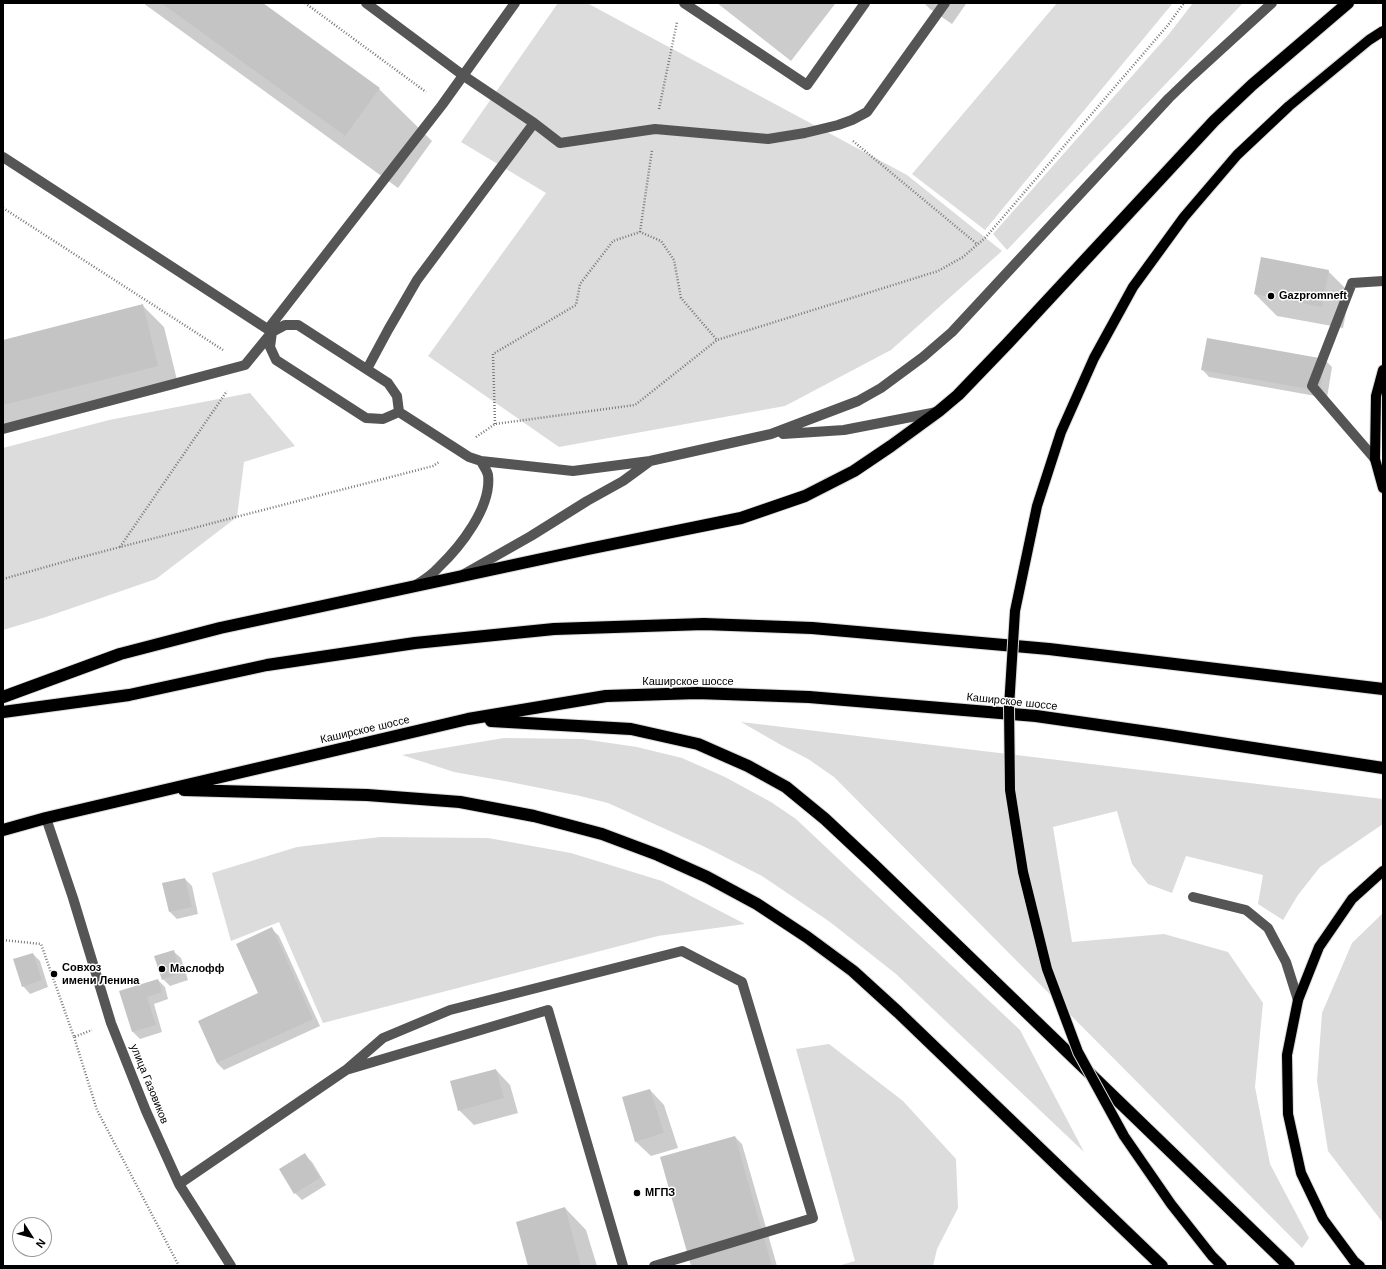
<!DOCTYPE html>
<meta charset="utf-8">
<style>
body{margin:0}
#map{position:relative;width:1386px;height:1269px;overflow:hidden;background:#fff;font-family:Arial,sans-serif}
canvas{display:block}
.frame{position:absolute;inset:0;border:4px solid #000;pointer-events:none}
.north{position:absolute;left:12px;top:1217px;width:40px;height:40px;box-sizing:border-box;background:#fff;border:1px solid #999;border-radius:50%;rotate:126deg;font-size:11px;font-weight:700;line-height:16px;text-align:center;color:#000}
.north::after{content:'';display:block;margin:auto;width:14px;height:18px;background:#000;clip-path:polygon(50% 0,100% 100%,50% 72%,0 100%)}
</style>
<div id="map">
<canvas width="1386" height="1269"></canvas>
<div class="frame"></div>
<div class="north">N</div>
</div>
<script>
const ctx = document.querySelector('canvas').getContext('2d');
ctx.lineJoin = 'round';
function paint(path, color) { ctx.fillStyle = color; ctx.fill(path, 'evenodd'); }
function strokePath(path, color, width, dash) { ctx.strokeStyle = color; ctx.lineWidth = width; ctx.lineCap = dash ? 'butt' : 'round'; ctx.setLineDash(dash || []); ctx.stroke(path); }
function drawText(font, color, halo, rows, align = 'center') {
  ctx.font = font + ' Arial,sans-serif'; ctx.lineWidth = 3; ctx.setLineDash([]); ctx.textBaseline = 'middle'; ctx.strokeStyle = halo; ctx.fillStyle = color; for (const [text, x, y, turn = 0] of rows) {
    ctx.save(); ctx.translate(x, y); ctx.rotate((+turn || 0) * Math.PI / 180); ctx.textAlign = isNaN(turn) ? turn : align; if (halo) ctx.strokeText(text, 0, 0); ctx.fillText(text, 0, 0); ctx.restore();
  }
}
paint(new Path2D(`
 M558,3H587L907,175L1002,251L891,350L785,406L559,447L428,356L546,193L461,142Z
 M1057,3H1173L985,230L912,174Z
 M1193,3H1243L1007,250L993,234L1169,34Z
 M250,393L295,446L244,462L237,517L156,579L46,617L3,630V448L109,420Z
 M741,722L1383,799V824L1320,867L1298,895L1283,920L1258,904L1263,875L1186,856L1172,893L1148,884L1132,864L1117,811L1053,827L1072,942L1164,934L1228,952L1263,1003L1255,1087L1270,1164L1309,1238L1302,1248L834,777L808,759L781,745Z
 M504,738L582,739L637,747L682,758L725,777L771,802L796,819L1020,1030L1084,1152L896,974L830,922L762,876L705,847L608,803L580,796L510,782L454,772L402,755Z
 M380,837L488,838L571,853L662,881L745,924L658,936L323,1023L279,922L231,941L212,873L297,847Z
 M1383,913V1223L1328,1151L1317,1081L1322,1013L1352,943Z
 M829,1044L903,1101L956,1159L958,1208L937,1249L933,1266H838L855,1261L796,1049Z`), '#dcdcdc');
paint(new Path2D(`
 M143,3H261L379,89L432,141L398,188Z
 M717,3H833L835,4L791,61Z
 M924,3H966V4L952,24L930,9Z
 M1328,271L1350,293L1343,328L1277,316L1255,294Z
 M142,305L164,327L179,388L3,432V341Z
 M1325,360L1332,367L1327,398L1209,377L1202,369Z
 M185,879L192,886L198,914L177,919L170,912Z
 M272,929L279,936L320,1026L224,1070L217,1063L260,994Z
 M173,951L181,958L188,980L170,986L163,979Z
 M33,954L40,961L48,987L30,994L23,986Z
 M158,980L165,987L168,999L154,1004L162,1032L140,1039L133,1032L121,992Z
 M496,1070L510,1085L518,1113L474,1125L459,1110Z
 M650,1090L664,1105L678,1148L651,1156L636,1142Z
 M735,1137L742,1144L777,1266H692Z
 M305,1155L312,1162L326,1185L302,1200L295,1193Z
 M565,1208L586,1230L597,1266H529Z`), '#0003');
paint(new Path2D(`
 M161,3H263L380,88L345,136Z
 M1261,257L1329,270L1322,307L1254,294Z
 M143,304L158,366L3,405V340Z
 M1207,338L1325,359L1320,391L1201,370Z
 M185,878L192,907L169,912L162,883Z
 M272,927L313,1019L217,1063L198,1021L258,993L236,944Z
 M174,950L181,973L162,980L154,956Z
 M33,953L42,980L22,987L13,959Z
 M158,979L162,992L147,997L156,1025L132,1032L119,991Z
 M496,1069L504,1098L458,1111L450,1081Z
 M650,1089L664,1133L635,1142L622,1097Z
 M735,1136L772,1266H691L660,1157Z
 M305,1153L320,1178L294,1194L279,1169Z
 M565,1207L581,1266H528L516,1222Z`), '#c4c4c4');
const major = new Path2D(`
 M1383,370L1376,396L1375,459L1383,488
 M1360,1266L1354,1261L1323,1219L1301,1173L1288,1114L1287,1055L1298,1000L1319,947L1352,899L1383,871`);
const highway = new Path2D(`
 M3,697L120,654L220,628L588,549L741,518L805,496L854,471L891,446L939,411L958,395L1008,343L1214,121L1252,85L1348,3
 M3,712L129,695L267,665L415,643L554,629L704,624L812,628L1049,649L1383,689
 M491,721L631,729L698,744L748,766L786,787L825,819L873,864L1289,1266
 M184,790L367,795L460,802L534,816L602,834L658,855L707,877L757,904L807,937L853,971L898,1012L1162,1266
 M3,830L46,818L468,719L606,696L697,693L809,697L1036,716L1162,734L1383,768`);
strokePath(major, '#dbdbdb', 12);
strokePath(highway, '#dbdbdb', 14);
strokePath(new Path2D(`
 M305,3L426,92
 M659,109L677,22
 M853,141L977,244
 M3,208L223,350
 M640,232L652,150
 M495,424L493,354L576,305L580,284L613,241L640,232L661,241L674,260L681,298L717,340
 M476,437L495,424L635,405L717,340L938,271L963,257L986,237L1168,25L1184,3
 M120,547L227,391
 M3,579L74,559L433,466L439,462
 M3,940L41,944L74,1037L92,1030
 M74,1037L97,1110L179,1266`), '#777', 2.5, [1, 2]);
strokePath(new Path2D(`
 M366,3L464,76L534,123
 M684,3L807,85L865,3
 M3,157L272,332
 M268,329L442,105L515,3
 M272,332L270,347L276,360L366,418L383,419L399,412
 M367,369L388,330L417,280L534,123L560,143L655,129L768,139L805,133L838,125L852,120L867,112L945,3
 M3,429L245,365L272,332L285,325H298L388,383L397,396L399,412L469,457L481,461L573,471L650,461L771,434L858,401L881,388L923,357L952,332L1169,98L1192,76L1272,3
 M783,434L844,430L937,412
 M1375,459L1312,386L1352,283L1383,281
 M464,574L531,536L587,501L623,481L649,462
 M416,585C424,580 432,575 438,568C460,547 492,507 488,475C487,470 483,466 481,461
 M46,818L73,898L111,1023L146,1111L179,1184L231,1266
 M1193,897L1246,910L1268,928L1286,962L1298,1000
 M346,1070L383,1038L450,1010L682,951L742,982L813,1218L654,1266
 M179,1184L346,1070L548,1010L623,1266`), '#555', 10);
strokePath(major, '#000', 10);
strokePath(highway, '#000', 12);
const majorBridge = new Path2D(`
 M1222,1266L1212,1256L1171,1204L1124,1136L1078,1052L1047,969L1023,872L1010,790L1009,707L1015,611L1037,506L1061,432L1094,358L1133,287L1184,217L1237,155L1289,106L1369,40L1383,31`);
strokePath(majorBridge, '#dbdbdb', 12, []);
strokePath(majorBridge, '#000', 10);
for (const [x, y, r, color] of [
 [1271,296,4,"#000"],
 [162,969,4,"#000"],
 [54,974,4,"#000"],
 [637,1193,4,"#000"]
]) { const dot = new Path2D(); dot.arc(x, y, r, 0, 2 * Math.PI); ctx.fillStyle = color; ctx.fill(dot); strokePath(dot, '#fff', 1.5); }
drawText('bold 11px', '#000', '#fff', [
 ["Gazpromneft",1279,296],
 ["Совхоз",62,968],
 ["имени Ленина",62,981],
 ["Маслофф",170,969],
 ["МГПЗ",645,1193]
], 'left');
drawText('11px', '#000', '#fff', [
 ["Каширское шоссе",688,682],
 ["Каширское шоссе",1012,702,6],
 ["Каширское шоссе",365,730,-13],
 ["улица Газовиков",149,1084,68]
]);
</script>
